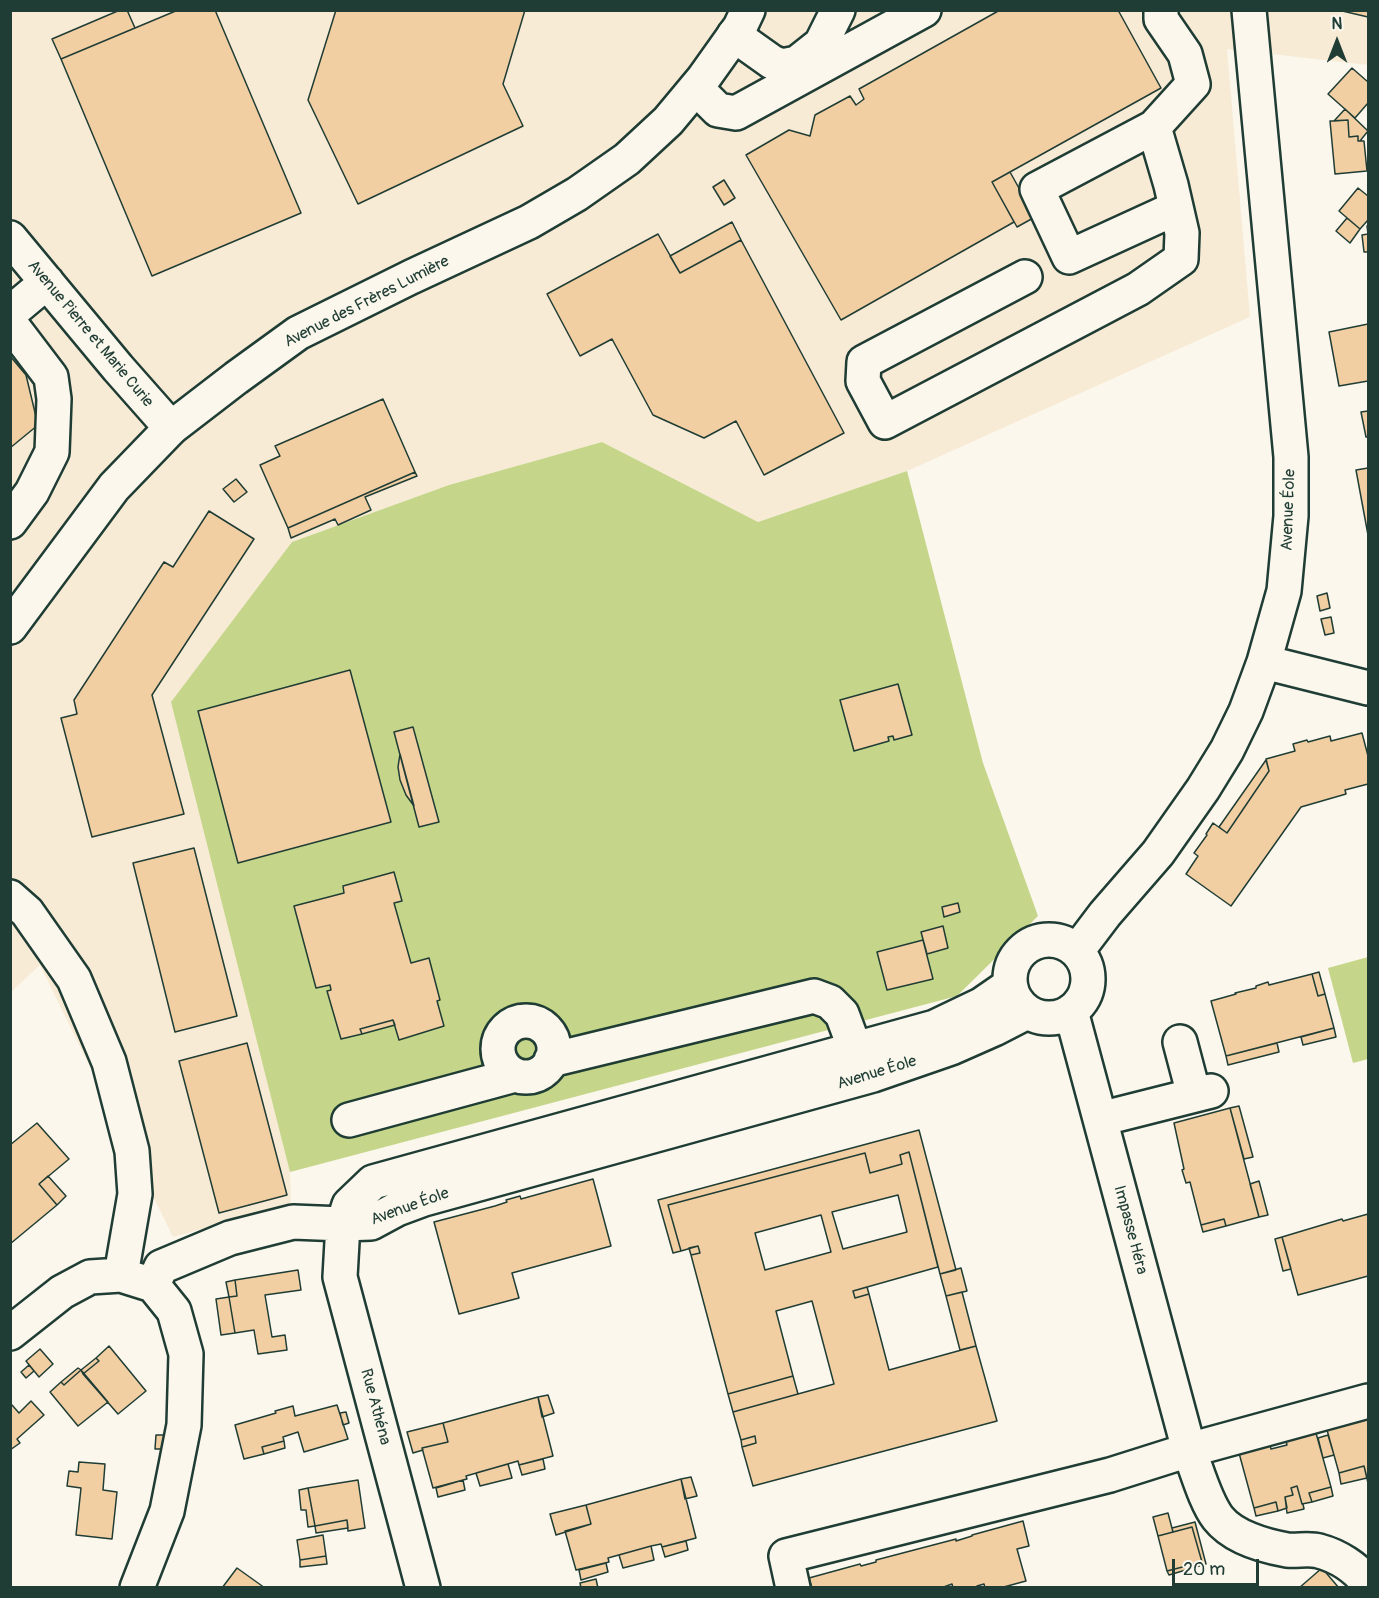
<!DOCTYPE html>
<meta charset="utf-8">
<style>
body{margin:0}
#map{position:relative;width:1379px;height:1598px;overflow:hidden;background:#fbf7ec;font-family:Pangolin,sans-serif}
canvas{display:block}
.frame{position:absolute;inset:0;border:12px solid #1f3d34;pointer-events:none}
.north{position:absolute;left:1307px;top:12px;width:60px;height:60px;-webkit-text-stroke:4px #fbf7ec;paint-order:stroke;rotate:0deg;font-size:16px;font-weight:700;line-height:24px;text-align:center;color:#1f3d34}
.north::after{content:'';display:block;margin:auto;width:21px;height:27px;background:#1f3d34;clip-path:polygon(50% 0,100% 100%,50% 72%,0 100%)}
.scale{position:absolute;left:1172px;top:1559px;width:87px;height:27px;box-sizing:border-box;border:3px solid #1f3d34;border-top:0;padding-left:8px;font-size:18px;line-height:21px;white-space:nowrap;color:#1f3d34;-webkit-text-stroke:4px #fbf7ec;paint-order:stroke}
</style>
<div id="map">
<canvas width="1379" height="1598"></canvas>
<div class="frame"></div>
<div class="north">N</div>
<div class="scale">20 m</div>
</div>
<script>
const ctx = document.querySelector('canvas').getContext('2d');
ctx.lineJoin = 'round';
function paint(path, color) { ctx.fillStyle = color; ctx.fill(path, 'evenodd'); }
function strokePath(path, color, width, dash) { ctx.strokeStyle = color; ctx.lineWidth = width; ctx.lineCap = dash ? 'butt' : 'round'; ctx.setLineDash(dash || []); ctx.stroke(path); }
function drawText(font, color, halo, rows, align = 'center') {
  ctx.font = font + ' Pangolin,sans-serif'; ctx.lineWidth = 6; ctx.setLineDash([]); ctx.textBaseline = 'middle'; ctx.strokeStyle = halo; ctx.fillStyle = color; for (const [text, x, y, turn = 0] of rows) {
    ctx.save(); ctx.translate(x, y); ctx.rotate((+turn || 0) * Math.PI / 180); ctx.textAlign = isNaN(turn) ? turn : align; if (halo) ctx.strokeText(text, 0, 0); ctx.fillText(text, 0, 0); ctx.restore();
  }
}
paint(new Path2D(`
 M11,11H1368V65L1227,49L1250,317L907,471L758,522L602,442L449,485L292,542L290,1172L291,1204L173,1237L40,965L11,992Z`), '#f8ebd6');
paint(new Path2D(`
 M602,442L758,522L907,471L983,763L1038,916L957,996L290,1172L171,702L292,542L449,485Z
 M1368,957V1059L1353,1063L1328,968Z`), '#c5d68a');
const building = new Path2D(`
 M120,10H127L135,28L61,59L52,39Z
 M178,10H215L301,213L152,276L61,59Z
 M336,10H525L503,84L523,126L358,204L308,100Z
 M1000,10H1118L1161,88L992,182L1014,222L841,320L746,155L789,130L810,136L815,115L850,96L856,105L864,99L859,89Z
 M1338,10H1368V17Z
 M1352,68L1368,82V103L1355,118L1328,94Z
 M1345,109L1368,131L1360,141H1358V136L1349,137L1348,120L1334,121Z
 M1348,120L1349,137L1358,136V141H1364L1367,171L1335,174L1330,121Z
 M1010,172L1035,217L1017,227L992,182Z
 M724,180L735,198L724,205L713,187Z
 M1358,188L1368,196V220L1360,229L1339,211Z
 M1347,218L1360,229L1350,243L1336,231Z
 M732,222L741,240L680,273L670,256Z
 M1367,226H1368V252H1364L1362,235L1368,234Z
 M658,234L680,273L741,240L844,433L764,475L736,421L704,438L653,415L612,339L580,356L547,294Z
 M1368,324V381L1339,386L1329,332Z
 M10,356L26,375L38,425L10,448Z
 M383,399L415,472L288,528L260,465L280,456L275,446Z
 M1368,411V437H1366L1361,412Z
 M1368,468V535L1356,470Z
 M415,472L417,476L365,497L371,510L338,525L335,519L291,538L288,528Z
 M236,479L247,492L234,502L223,489Z
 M209,511L254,539L152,695L184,814L92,837L61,718L77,714L74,700L164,562L173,567Z
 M1327,593L1330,608L1320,611L1317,596Z
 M1331,617L1334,633L1325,635L1321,619Z
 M350,670L391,822L238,863L198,711Z
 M898,684L912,735L894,740L893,736L888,737L889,741L854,751L840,700Z
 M413,727L439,822L419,827L394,732Z
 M1362,733L1368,756V784L1345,790L1346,794L1301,807L1231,906L1186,874L1198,856L1194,853L1207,835L1206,834L1213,823L1227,833L1269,771L1266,759L1295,751L1293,744L1307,740L1308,742L1330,736L1331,741Z
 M400,754L414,806L406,795L400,780L398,767Z
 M1266,760L1269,771L1227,833L1219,827Z
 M194,848L237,1016L175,1032L133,863Z
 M394,872L402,901L394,903L411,963L429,958L440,1000L437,1001L444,1026L399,1040L393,1020L360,1029L362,1034L341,1039L327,991L331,990L330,985L316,988L294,906L344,893L343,886Z
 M958,903L960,912L944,917L942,907Z
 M943,926L948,948L927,954L921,932Z
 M923,940L933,979L887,990L877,952Z
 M1319,972L1325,994L1318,996L1312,974Z
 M1312,974L1318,996L1325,994L1334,1028L1226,1056L1211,1001L1236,994L1235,993L1256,988V986L1268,982L1269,985Z
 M393,1020L395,1025L362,1034L360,1029Z
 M1334,1028L1336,1037L1303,1045L1301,1037Z
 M247,1043L287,1195L219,1213L179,1061Z
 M1277,1043L1279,1052L1228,1065L1226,1056Z
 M1239,1106L1253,1157L1244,1159L1230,1108Z
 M1230,1108L1259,1217L1226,1226L1224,1219L1201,1225L1190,1182L1186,1183L1182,1170L1184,1169L1174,1123Z
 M37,1123L69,1159L39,1184L57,1205L10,1244V1145Z
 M919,1130L956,1270L940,1274L909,1152L900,1155L902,1164L870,1173L865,1153L668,1205L681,1251L673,1253L658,1200Z
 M909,1152L938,1267L853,1291L855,1298L869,1294L889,1370L976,1346L997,1421L753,1486L742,1447L756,1443L755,1436L741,1440L733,1412L834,1384L812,1301L776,1311L793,1376L728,1394L691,1255L700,1253L698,1246L681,1251L668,1205L865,1153L870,1173L902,1164L900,1155ZM898,1195L907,1232L843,1249L832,1212ZM821,1215L831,1252L765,1270L755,1233Z
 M48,1176L66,1196L57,1205L39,1184Z
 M593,1179L611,1246L512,1273L519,1298L459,1314L434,1222L495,1206L507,1202L506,1200L520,1196L521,1199Z
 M1259,1181L1268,1215L1259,1217L1250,1184Z
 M1368,1214V1276L1298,1295L1282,1237L1342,1219L1343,1221Z
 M1224,1219L1226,1226L1203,1232L1201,1225Z
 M1282,1237L1291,1269L1283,1271L1275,1239Z
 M698,1246L700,1253L691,1255L689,1248Z
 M961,1268L967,1291L946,1296L940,1274Z
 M298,1270L301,1290L265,1295L272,1337L285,1335L287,1350L258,1354L254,1330L235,1333L229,1297L237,1296L235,1280Z
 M235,1280L237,1296L229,1297L226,1282Z
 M867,1287L869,1294L855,1298L853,1291Z
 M962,1292L976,1346L960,1350L946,1296Z
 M229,1297L235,1333L221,1335L216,1299Z
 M109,1346L146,1391L118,1414L83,1374L99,1361L96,1358Z
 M40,1349L53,1364L39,1377L26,1361Z
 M96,1358L99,1361L83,1374L81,1370Z
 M29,1365L34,1371L26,1378L21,1372Z
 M78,1368L81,1370L64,1385L61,1382Z
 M81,1370L108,1402L78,1426L50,1392L61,1382L64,1385Z
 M793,1376L798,1394L733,1412L728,1394Z
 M548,1395L554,1413L542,1417L538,1397Z
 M538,1397L553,1456L519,1465L518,1461L466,1476L467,1479L433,1488L422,1448L448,1442L443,1423Z
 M31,1401L44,1415L17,1439L20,1443L10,1450V1406L12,1405L19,1413Z
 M337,1405L348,1439L304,1452L298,1432L283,1437L284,1441L262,1447L264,1454L244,1459L235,1425L276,1413L275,1411L293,1406L295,1416Z
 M346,1412L349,1423L343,1425L340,1413Z
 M1367,1419L1368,1421V1483L1364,1466L1339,1473L1327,1430Z
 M443,1423L448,1442L422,1448L423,1450L413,1453L407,1432Z
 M1316,1433L1331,1487L1309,1493L1312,1502L1302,1504L1297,1486L1291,1488L1293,1495L1285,1497L1287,1508L1278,1511L1276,1502L1254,1508L1239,1453L1270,1445L1271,1449L1287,1445L1286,1441Z
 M156,1435H164L162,1449H155Z
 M1328,1435L1334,1455L1323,1458L1318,1438Z
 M755,1436L756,1443L742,1447L741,1440Z
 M284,1441L285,1448L264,1454L262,1447Z
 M543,1459L545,1469L522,1475L519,1465Z
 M79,1462L105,1464L103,1490L117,1492L112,1539L76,1535L81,1488L67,1486L69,1471L78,1472Z
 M508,1464L512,1478L480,1486L476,1473Z
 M1364,1466L1367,1478L1341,1484L1339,1473Z
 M691,1477L697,1496L685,1499L681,1479Z
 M681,1479L696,1538L662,1547L661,1544L651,1546L608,1558L609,1562L576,1570L565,1531L591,1524L586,1505Z
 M358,1480L365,1528L348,1531L347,1520L315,1526L308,1488Z
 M463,1480L465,1490L438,1497L436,1488Z
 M1297,1486L1302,1504H1303L1304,1509L1287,1513L1285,1497L1293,1495L1291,1488Z
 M1331,1487L1333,1496L1312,1502L1309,1493Z
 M308,1488L315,1526L308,1527L306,1510H301L299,1490Z
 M1276,1502L1278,1511L1256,1516L1254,1508Z
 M586,1505L591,1524L556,1535L550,1514Z
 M1168,1513L1173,1532L1158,1536L1153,1517Z
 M347,1520L348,1528L316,1533L315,1526Z
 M1023,1521L1029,1546L1017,1549L1026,1581L1000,1588H985L984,1584L977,1586V1588H953L952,1584L941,1588H812L809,1578L860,1564L861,1566L876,1562V1560L956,1539V1541L972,1536V1535Z
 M1195,1522L1206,1564L1169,1575L1167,1571L1202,1562L1192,1527L1173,1532L1172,1528Z
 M1192,1527L1202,1562L1167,1571L1158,1536Z
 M323,1535L326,1556L300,1560L297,1540Z
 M686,1541L688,1550L665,1557L662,1547Z
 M651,1546L654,1560L623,1568L619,1555Z
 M326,1556L327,1564L300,1567V1560Z
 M606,1563L608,1572L581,1580L579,1570Z
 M237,1568L265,1588H222Z
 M1322,1568L1339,1588H1299Z
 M596,1579L598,1588H581L580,1583Z`);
paint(building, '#f2cea3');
strokePath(building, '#1f3d34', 1.5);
const minor = new Path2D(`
 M734,35L772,62L782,66L797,63L821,44L838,10
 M696,88L718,110L736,113L924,10
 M1154,127L1037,189L1069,257L1176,208
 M10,238L118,368L171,428
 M1025,277L864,362L863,381L885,422L1138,289L1181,259L1182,233L1171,185L1154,127L1193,84L1185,54L1161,19V10
 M10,313L47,282
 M10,323L51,377L54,399L52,452L32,492L10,522
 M1264,662L1368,688
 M10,897L27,912L74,979L109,1062L132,1151L135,1194L121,1275
 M1010 979a39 39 0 1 1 78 0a39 39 0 1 1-78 0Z
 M1077,951L1105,914L1158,853L1203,789L1227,750L1246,711L1264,662L1284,591L1291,516V457L1249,10
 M1071,1011L1189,1450C1197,1470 1205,1501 1218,1518C1233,1537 1264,1546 1287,1550C1298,1551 1309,1548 1319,1551C1338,1556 1356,1568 1368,1583
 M498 1049a28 28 0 1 1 56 0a28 28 0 1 1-56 0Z
 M1180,1042L1194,1095
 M551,1060L814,996L830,1002L842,1014L855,1049
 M1100,1119L1211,1091
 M349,1120L515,1075
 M153,1285L161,1267L230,1238L293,1222L343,1224L371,1223L397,1209L424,1199L873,1075L951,1048L994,1029L1027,1012
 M10,1333L62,1292L90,1277L121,1275L153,1285L174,1311L186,1354L184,1425L167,1511L137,1588
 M423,1588L340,1277L343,1224L349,1205L373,1182L935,1027L981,1005L1010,985
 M793,1588L786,1556L1110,1475L1189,1450L1368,1401`);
const major = new Path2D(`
 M10,627L114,487L171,428L236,378L298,333L411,277L529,222L577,194L627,159L668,121L703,79L740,27L748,10`);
strokePath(minor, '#1f3d34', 38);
strokePath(major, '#1f3d34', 38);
strokePath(minor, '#fbf7ec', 33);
strokePath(major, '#fbf7ec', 33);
drawText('16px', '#1f3d34', '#fbf7ec', [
 ["Avenue des Frères Lumière",367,302,-27],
 ["Avenue Pierre et Marie Curie",90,334,50],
 ["Avenue Éole",1289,510,-88],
 ["Avenue Éole",877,1073,-17],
 ["Avenue Éole",410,1207,-20],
 ["Impasse Héra",1130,1230,75],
 ["Rue Athéna",375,1407,75]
]);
</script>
